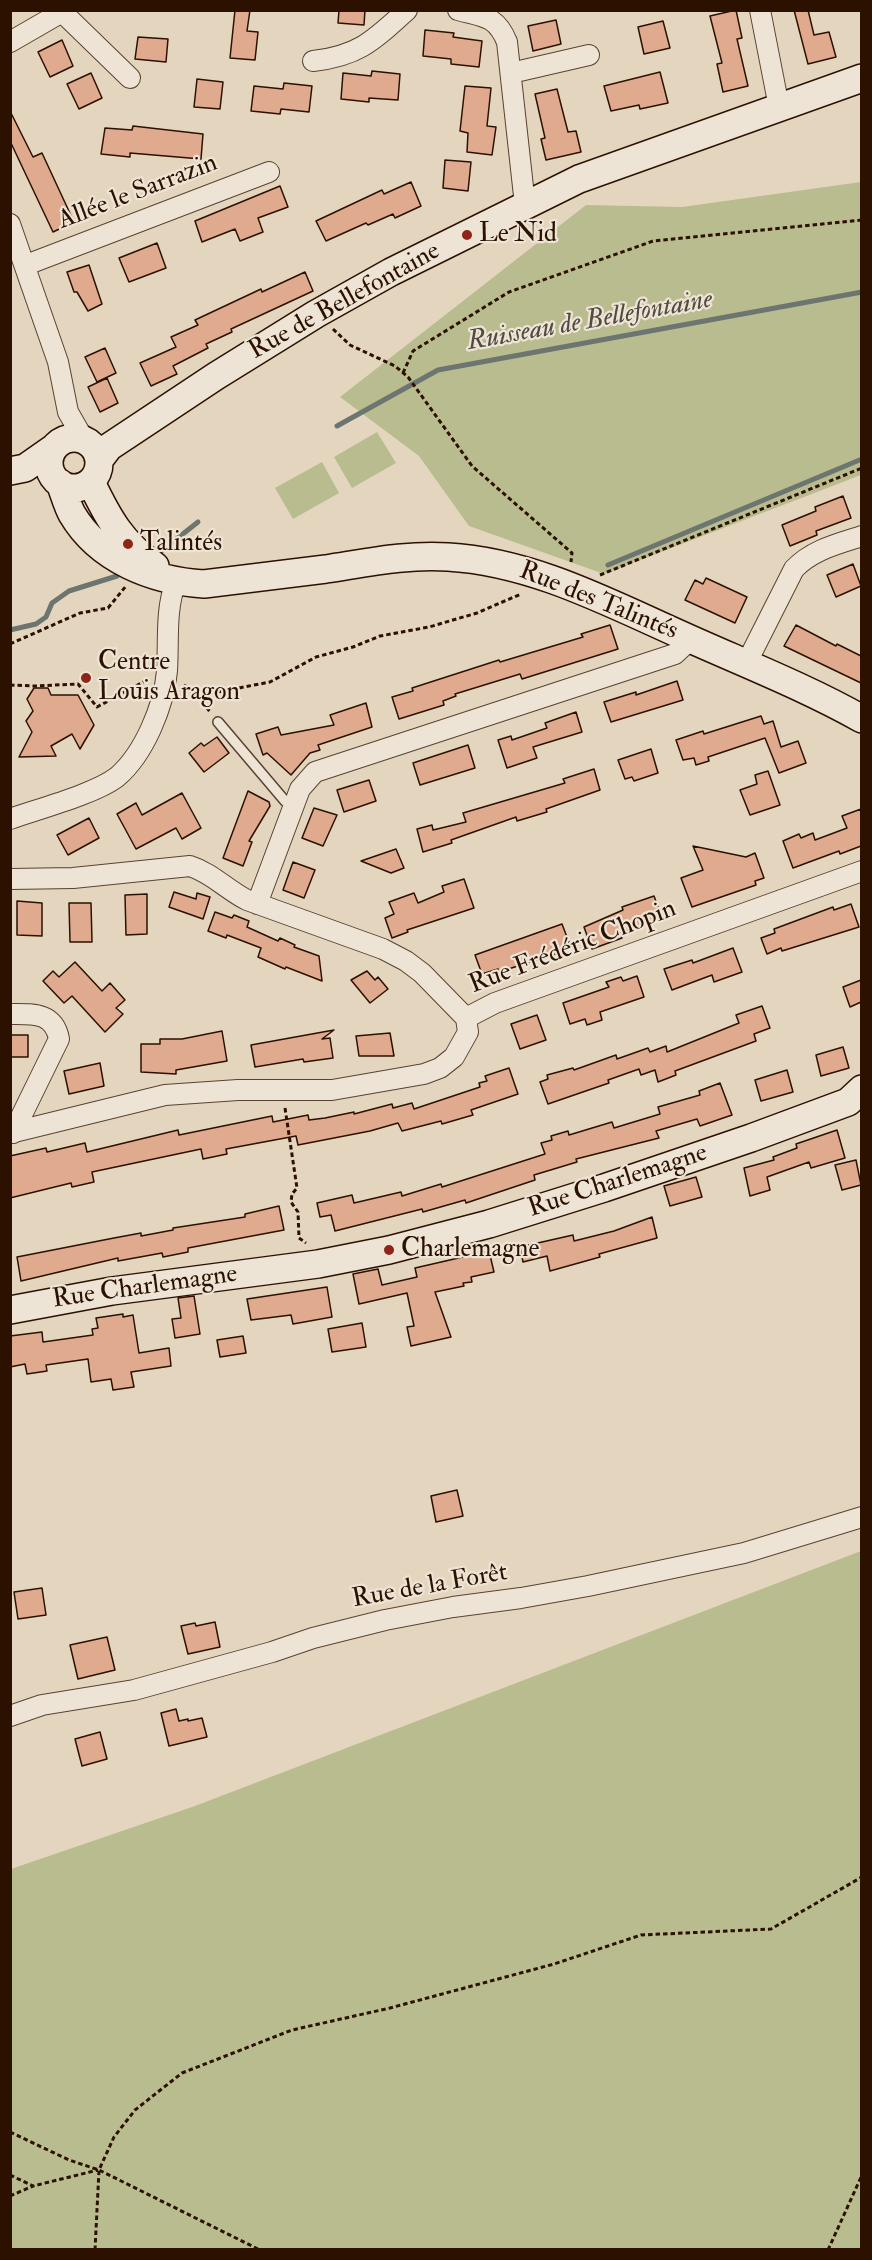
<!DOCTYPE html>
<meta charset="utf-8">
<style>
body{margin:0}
#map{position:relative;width:872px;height:2260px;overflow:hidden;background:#e4d6be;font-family:"IM FELL Double Pica",serif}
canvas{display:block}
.frame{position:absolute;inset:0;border:12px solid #2c1100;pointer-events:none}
</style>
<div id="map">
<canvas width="872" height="2260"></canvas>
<div class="frame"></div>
</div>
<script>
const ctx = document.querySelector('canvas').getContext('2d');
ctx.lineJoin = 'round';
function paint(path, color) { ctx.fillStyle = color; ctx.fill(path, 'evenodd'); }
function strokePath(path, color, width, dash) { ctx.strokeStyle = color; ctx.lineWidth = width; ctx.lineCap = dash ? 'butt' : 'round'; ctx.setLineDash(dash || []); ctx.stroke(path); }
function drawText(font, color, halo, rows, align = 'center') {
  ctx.font = font + ' "IM FELL Double Pica",serif'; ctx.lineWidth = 4.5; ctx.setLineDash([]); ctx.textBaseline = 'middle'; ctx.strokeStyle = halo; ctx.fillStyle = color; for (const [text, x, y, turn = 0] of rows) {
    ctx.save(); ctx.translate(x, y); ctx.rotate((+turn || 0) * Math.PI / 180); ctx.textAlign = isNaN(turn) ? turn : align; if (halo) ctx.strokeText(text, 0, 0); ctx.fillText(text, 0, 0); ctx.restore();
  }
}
paint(new Path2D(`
 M861,182V475L604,574L469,526L419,456L340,397L586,205L682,207Z
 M377,432L396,463L352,488L334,457Z
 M322,462L339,493L293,519L275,488Z
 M861,1551V2249H11V1869L195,1806Z`), '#b9bc8e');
strokePath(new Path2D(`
 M337,426L438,370L862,292
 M155,556L198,522
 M608,565L862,459
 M10,630L36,624L46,617L52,603L69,591L117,576`), '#6d7570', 5);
const building = new Path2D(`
 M235,10H250L247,31L258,32L255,60L230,58Z
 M339,10H365L364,25L338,23Z
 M736,10L742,38L737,39L748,86L723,92L717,64L722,63L710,16Z
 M794,10H808L814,35L829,32L836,57L808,64Z
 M556,20L561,44L533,51L528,26Z
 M663,21L670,48L644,54L638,27Z
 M425,30L454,33L453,37L482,41L479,67L451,64V59L423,56Z
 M138,37L168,39L166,62L135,59Z
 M62,40L73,66L50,77L38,52Z
 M372,71L400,74L398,100L369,98V102L341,99L343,73L371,76Z
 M660,72L668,103L640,109L639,105L611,111L604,86Z
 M91,73L102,98L79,109L67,84Z
 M197,79L223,82L220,109L194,107Z
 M284,83L312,86L309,112L281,109L280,114L251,111L254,86L283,89Z
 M465,86L491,88L487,126L496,127L492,155L467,152L468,133L460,131Z
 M557,89L568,132L576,131L581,152L546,160L541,139L545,138L535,94Z
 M10,111L33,157L42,153L74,222L53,232L10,141Z
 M133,126L203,134L201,159L130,153V157L101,154L105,128L132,130Z
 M445,160L471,162L468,191L443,188Z
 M411,182L421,206L395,218L393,214L368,225L366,223L326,241L316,221L382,190L384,194Z
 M280,186L288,207L258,218L263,232L240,241L235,229L202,242L195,221Z
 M157,243L166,268L129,282L119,258Z
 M89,265L102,304L88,311L77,292H74L67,272Z
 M305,272L313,291L231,329L232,332L206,344L208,348L173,366L177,374L151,386L140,363L176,347L171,337L198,325L195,320L261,289L262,292Z
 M105,348L116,373L97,382L85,357Z
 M107,378L118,403L100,412L88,387Z
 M843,496L851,518L816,531L817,535L790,546L782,525L816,511L815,507Z
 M853,564L861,586L836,597L827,575Z
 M706,578L747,597L735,623L685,600L695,580L703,584Z
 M610,625L618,649L522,679L520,674L455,694L456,696L443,701L444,705L399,719L392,697L413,691L412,688L499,660L500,662L583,637L581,634Z
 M796,625L836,646L837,644L861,656V683L784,646Z
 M677,681L683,700L611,722L604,702L636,692V695Z
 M34,688H48L51,695H78L94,725L80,749L72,734L51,746L56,756L19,757L32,732L26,721L33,711L27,699Z
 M366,703L372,727L318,745L320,750L310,753L291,775L267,753L263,755L256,734L278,727L281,735L334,725L330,715Z
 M576,712L582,732L533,747L537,758L507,768L498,740L511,736L512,740L547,728L545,723Z
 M761,716L764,724L773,721L781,747L798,741L806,763L779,773L765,738L708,757L709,761L696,765L694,758L683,760L676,740L703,731L704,734Z
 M217,737L229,753L204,772L189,753L201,743L204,746Z
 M468,745L475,768L420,785L413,763Z
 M651,749L658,773L634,781L632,777L625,779L618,760Z
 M594,769L600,790L546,809L547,812L517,821L516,817L451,840L452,843L423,852L417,829L432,825L433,830L466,822L463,813L565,783L563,779Z
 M768,771L780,805L750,815L740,790L757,784L755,775Z
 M369,780L376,801L344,812L337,790Z
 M248,791L269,802L270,806L249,841L252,842L243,866L223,858Z
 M182,793L201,828L182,839L176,828L136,849L117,814L136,803L142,815Z
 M314,808L337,815L323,846L302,838Z
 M861,809V846L840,854L839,851L793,868L783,841L799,834L801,838L813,833L815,840L847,828L842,816Z
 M89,818L99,838L68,855L57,835Z
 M693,846L746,857L755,853L764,878L755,881L756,885L692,907L681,878L703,870Z
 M396,849L404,868L391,873L361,861Z
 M293,862L315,870L304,898L283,890Z
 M464,879L474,908L407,930L408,932L392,938L385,918L394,914L389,902L414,893L418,903L444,892L442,886Z
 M174,892L196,899L197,893L210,897L203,919L169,907Z
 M147,894V934L126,935L125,895Z
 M654,896L662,918L620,933L622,938L592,949L584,927L623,910L622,907Z
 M17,901L42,903V936L17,935Z
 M69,903H91L92,942H70Z
 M851,904L859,927L782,951L781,948L767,954L761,938L775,933L774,929L833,907L834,910Z
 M215,912L232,918L234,915L249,921L247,927L278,941L280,938L295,945L294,947L319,956L322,981L286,967L285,969L258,957L261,948L227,935L226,938L208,931Z
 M562,924L570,945L560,948L562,952L499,972L498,969L482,974L475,955Z
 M733,948L742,972L714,982L712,975L672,990L664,969L692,960L693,963Z
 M75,962L102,991L110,983L125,1000L116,1008L123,1014L105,1032L72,996L64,1003L43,981L53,971L59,977Z
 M367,971L375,980L378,977L388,989L370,1003L351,980Z
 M637,976L644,997L600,1012L602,1020L587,1025L585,1019L570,1024L563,1003L609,987L606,982L621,977L623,981Z
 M861,980V1002L850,1007L843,987Z
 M762,1006L770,1028L754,1034L756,1041L675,1071L676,1075L658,1082L655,1070L641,1075L639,1069L608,1080L609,1083L548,1104L540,1082L548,1079L547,1075L573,1068L574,1070L616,1055L617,1059L648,1048L650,1052L666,1046L667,1052L739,1023L736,1015Z
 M537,1015L546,1040L520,1049L511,1024Z
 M334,1030L322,1039L330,1038L333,1058L304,1062L303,1059L255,1067L251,1045Z
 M222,1031L227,1061L176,1070V1074L141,1072V1044H160V1039H182Z
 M390,1033L394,1056H359L356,1036Z
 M10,1035H28V1057H10Z
 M843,1047L849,1068L821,1076L816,1055Z
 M100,1063L104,1086L69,1094L64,1071Z
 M509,1068L518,1094L471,1110L473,1115L442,1124L441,1121L402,1131L398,1123L370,1131L298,1145L296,1136L226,1149L227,1154L203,1159L201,1149L92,1172L94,1182L72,1187L71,1183L10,1198V1156L46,1148L47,1152L85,1143L87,1152L178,1130L179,1135L272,1116L273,1122L308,1115L309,1120L325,1118L354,1112V1114L392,1104L393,1108L412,1103L414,1109L480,1087L479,1083L487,1081L485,1076Z
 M787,1070L793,1092L761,1101L755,1080Z
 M720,1083L732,1115L700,1126L697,1119L656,1131L659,1138L576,1159L577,1162L534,1175L535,1180L466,1203L465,1200L423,1212L422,1209L335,1231L331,1215L320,1217L317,1203L352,1195L354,1203L401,1192L402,1196L441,1184L442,1187L545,1154L541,1143L552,1140L551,1136L568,1131L569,1135L612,1122L614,1128L660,1114L658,1107L700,1095L699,1091Z
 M837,1130L845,1158L811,1168L809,1162L767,1177L770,1190L750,1196L744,1168L774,1160L773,1157L797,1148L796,1144Z
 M856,1160L861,1185L842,1190L835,1165Z
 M696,1177L702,1197L670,1206L664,1186Z
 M279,1206L284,1230L188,1248V1252L163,1257L162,1253L118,1261V1258L21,1281L17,1257L114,1238L141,1233V1236L173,1230V1228L245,1217V1214Z
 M652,1217L657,1238L599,1254L600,1257L550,1271L547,1256L523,1262L520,1247L573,1235L574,1241L614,1231Z
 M489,1251L494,1272L471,1277L472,1282L463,1283L464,1286L435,1292L451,1337L411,1346L407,1327L414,1326L407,1293L359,1304L353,1274L378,1269L382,1285L417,1277L415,1268Z
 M327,1287L332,1317L293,1324L291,1315L251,1320L247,1299Z
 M194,1296L200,1334L175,1338L172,1319L181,1318L178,1298Z
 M123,1314V1317L133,1315L139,1353L169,1348L171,1366L131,1372L134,1387L113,1390L111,1379L91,1382L88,1359L46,1365L47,1371L27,1374L25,1364L10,1367V1336L42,1332L43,1342L93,1335L92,1329L98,1328L96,1318Z
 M362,1323L366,1347L332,1352L328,1329Z
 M243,1336L246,1353L220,1357L217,1340Z
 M457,1490L463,1516L436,1522L431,1496Z
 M42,1588L46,1615L18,1619L14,1592Z
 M215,1622L220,1647L188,1654L181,1626L195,1623L196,1626Z
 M107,1637L115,1670L78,1679L70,1645Z
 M176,1709L179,1721L188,1719V1721L202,1718L207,1737L169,1746L161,1713Z
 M100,1732L107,1759L82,1766L75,1739Z`);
paint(building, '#dfaa8d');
strokePath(building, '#2c1100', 1.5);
const lane = new Path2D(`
 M218,722L285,801L293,805`);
const street = new Path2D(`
 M60,10L130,78
 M458,10C483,17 496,15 507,42L525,205
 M760,10L779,107
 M10,42L62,12
 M313,61C359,56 374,40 407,10
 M511,73L589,55
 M10,224L58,362L68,412L84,440
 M26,265L269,172
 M746,664L794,569C812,550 837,544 862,536
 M10,819C38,809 95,794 117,777C144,754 164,706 167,671C169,640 165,611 176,581
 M10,879L73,878L190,866C212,873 227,890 247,900L383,949L406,961L422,973L466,1018
 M257,904L300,789L315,772L675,654L691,639
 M10,1014C33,1014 54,1012 59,1039L13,1133
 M10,1133L165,1095L238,1090H332L424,1074L440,1068L454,1057L468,1032L466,1018L495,1003L862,871
 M10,1716L42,1705L134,1690L272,1652L313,1638L385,1620L453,1607L521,1598L588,1586L744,1553L862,1517`);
const secondary = new Path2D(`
 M49 463a25 25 0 1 1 50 0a25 25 0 1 1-50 0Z
 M99,460L109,447L216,376L316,314L391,272L579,179L862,78
 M10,471L25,468L55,447
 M91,482C108,518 122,543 155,566
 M60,483C64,493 67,505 72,514C99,560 153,581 204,584C244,579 285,574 326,569C366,563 408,554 448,557C534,562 611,604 688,638C746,664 807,688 862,719
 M10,1310L112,1291L318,1264L389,1250L489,1224L604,1188L751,1138L848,1102L862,1089`);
strokePath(lane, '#5a4230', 12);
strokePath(street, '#5a4230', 22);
strokePath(secondary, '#2c1100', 30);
strokePath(new Path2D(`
 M333,329L350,345L395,366L408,377L472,466L572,553L571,562
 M403,373L413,351L509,292L653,241L862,220
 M600,575L862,468
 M10,644L80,613L108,608L126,586
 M10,685L35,686L78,684L97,707L147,680
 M184,685L197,696L270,682L316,657L353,647L380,636L429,627L477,613L521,594
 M197,696L211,713
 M285,1108L297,1188L292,1194L291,1202L298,1212L299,1238L306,1243
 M10,2132L69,2160L99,2170L260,2250
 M10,2175L33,2186L98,2170
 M10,2196L33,2186
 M95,2250L99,2170L114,2137L135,2110L182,2073L292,2030L390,2008L554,1964L641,1935L771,1929L862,1877
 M828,2250L862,2175`), '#2c1100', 3, [4.5, 3]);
strokePath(lane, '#ede4d5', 9);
strokePath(street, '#ede4d5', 20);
strokePath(secondary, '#ede4d5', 27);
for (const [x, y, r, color] of [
 [467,235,6,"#8f2418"],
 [128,544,6,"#8f2418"],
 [86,678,6,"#8f2418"],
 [389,1250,6,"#8f2418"]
]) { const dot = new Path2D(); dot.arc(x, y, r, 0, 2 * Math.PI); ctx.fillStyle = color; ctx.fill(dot); strokePath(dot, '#ede4d5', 2); }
drawText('26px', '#2c1100', '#ede4d5', [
 ["Allée le Sarrazin",138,193,-21],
 ["Rue de Bellefontaine",345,302,-29],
 ["Rue des Talintés",598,602,22],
 ["Rue Frédéric Chopin",573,948,-21],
 ["Rue Charlemagne",618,1182,-18],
 ["Rue Charlemagne",145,1288,-8],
 ["Rue de la Forêt",430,1587,-10]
]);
drawText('26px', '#2c1100', '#ede4d5', [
 ["Le Nid",479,235],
 ["Talintés",140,544],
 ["Centre",98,663],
 ["Louis Aragon",98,693],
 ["Charlemagne",401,1250]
], 'left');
drawText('italic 27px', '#524b41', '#ede4d5', [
 ["Ruisseau de Bellefontaine",590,322,-10]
]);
</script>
